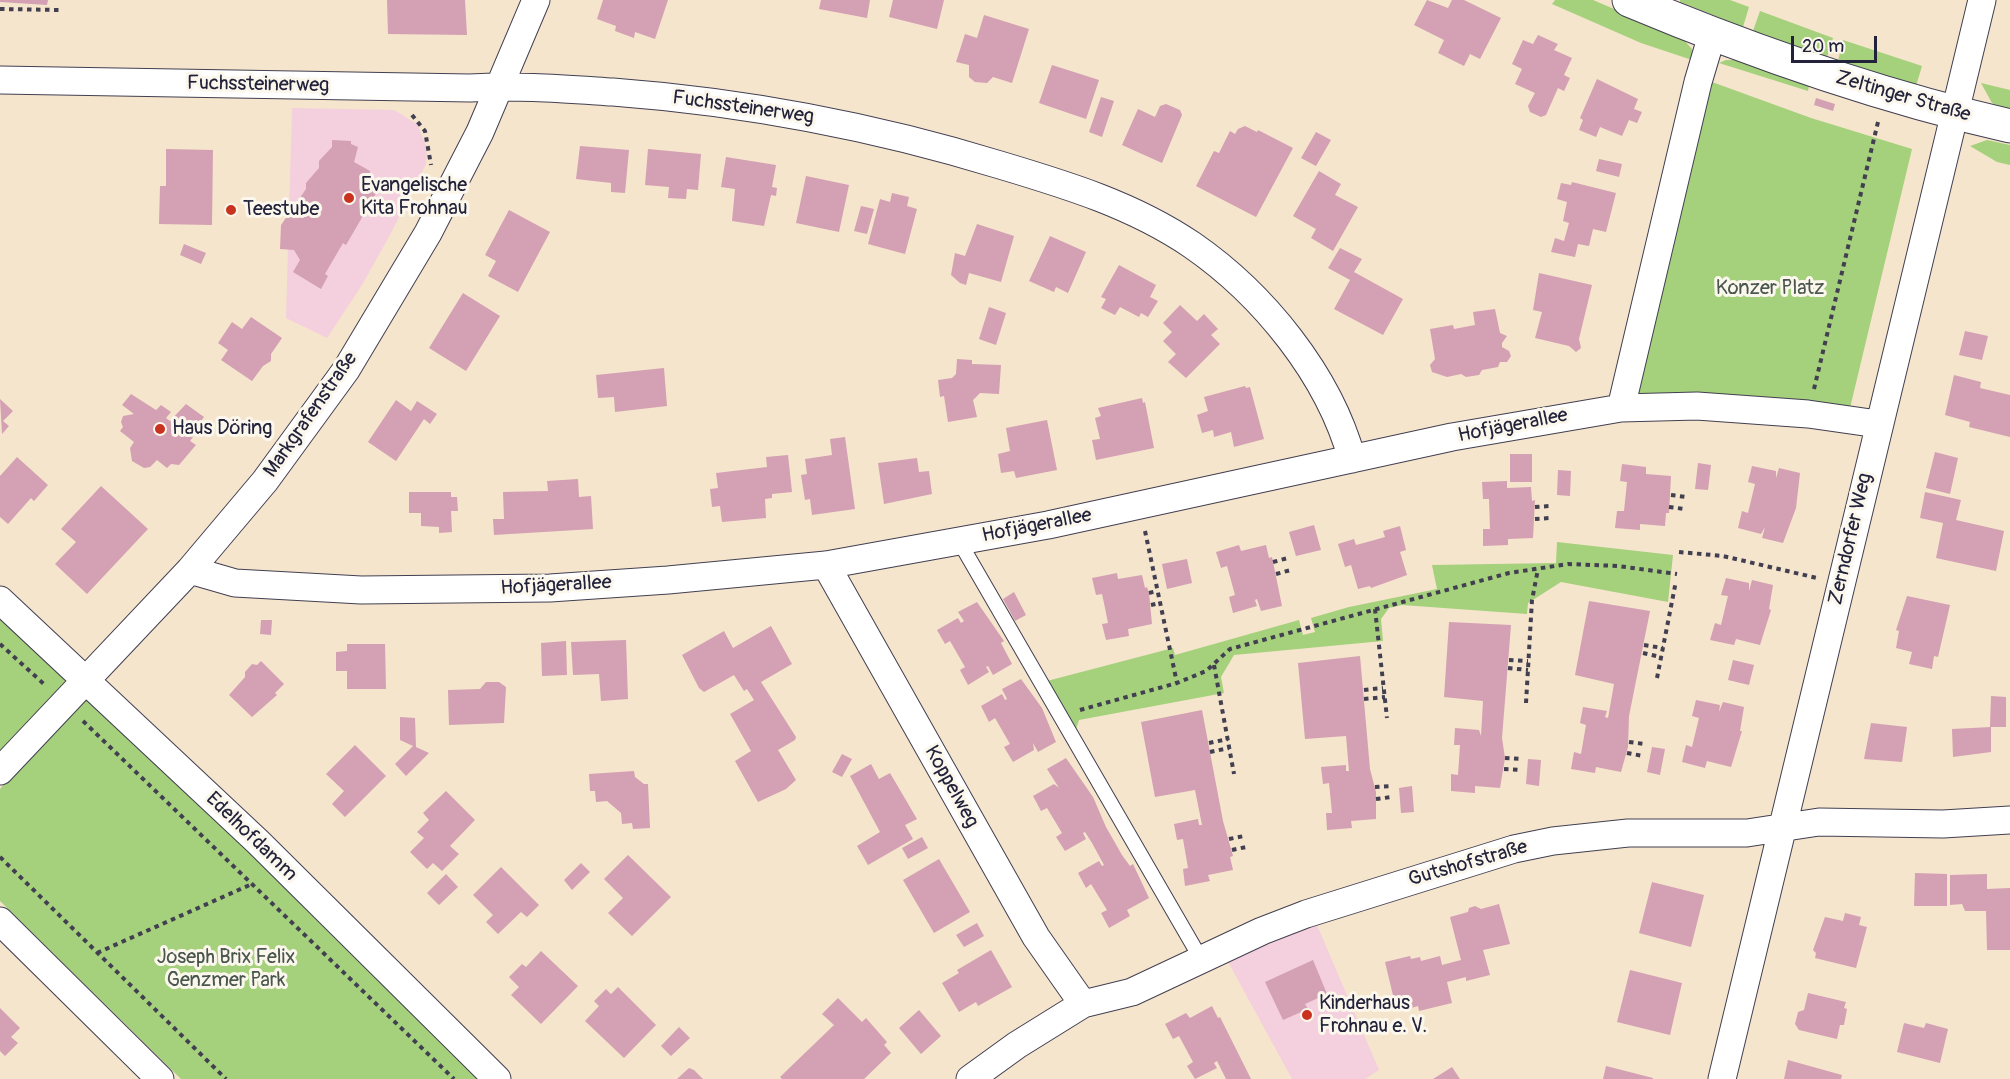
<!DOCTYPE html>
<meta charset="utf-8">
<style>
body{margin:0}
#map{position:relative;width:2010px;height:1079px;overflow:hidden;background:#f5e5cc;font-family:Pangolin,sans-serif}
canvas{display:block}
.scale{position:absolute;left:1791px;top:36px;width:86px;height:27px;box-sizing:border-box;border:3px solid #22223b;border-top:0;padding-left:8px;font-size:18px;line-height:21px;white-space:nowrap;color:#22223b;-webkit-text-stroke:4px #fbf7ec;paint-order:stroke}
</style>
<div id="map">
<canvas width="2010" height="1079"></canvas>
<div class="scale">20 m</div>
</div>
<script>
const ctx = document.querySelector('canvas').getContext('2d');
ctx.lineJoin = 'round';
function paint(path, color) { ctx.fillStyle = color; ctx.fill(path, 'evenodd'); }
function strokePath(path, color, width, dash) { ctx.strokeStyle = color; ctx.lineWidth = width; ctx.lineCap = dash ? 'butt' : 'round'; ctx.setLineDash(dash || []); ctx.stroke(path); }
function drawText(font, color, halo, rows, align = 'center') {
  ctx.font = font + ' Pangolin,sans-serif'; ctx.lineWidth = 6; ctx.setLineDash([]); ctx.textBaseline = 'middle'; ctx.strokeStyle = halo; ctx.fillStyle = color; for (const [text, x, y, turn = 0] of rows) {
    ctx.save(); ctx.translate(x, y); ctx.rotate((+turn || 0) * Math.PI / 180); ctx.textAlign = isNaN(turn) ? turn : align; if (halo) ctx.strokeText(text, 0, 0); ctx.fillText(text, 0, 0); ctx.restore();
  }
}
paint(new Path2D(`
 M292,108L394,110L417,124L427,148L426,164L391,233L362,285L327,338L286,318Z
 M1317,925L1379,1070L1365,1079H1292L1227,960Z`), '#f4cfdd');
paint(new Path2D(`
 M1555,0H1593L1682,38L1692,49V60L1641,43L1552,4Z
 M1680,0H1730L1749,7L1743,27L1680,2Z
 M1760,11L1833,38L1827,57L1753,31Z
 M1843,40L1922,66L1916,86L1838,61Z
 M1726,60H1736L1809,86L1808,91L1719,63Z
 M1712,82L1811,118L1912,149L1850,408L1634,398Z
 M1981,83L2010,90V111L1992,103Z
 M1987,140L2010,145V165L1997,162L1970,146Z
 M1557,542L1673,555L1668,602L1561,582L1528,603L1527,614L1402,605L1389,608L1381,619L1383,641L1234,655L1221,677L1224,693L1079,720L1076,729L1047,681L1173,648L1175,655L1299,620L1303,635L1315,632L1311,618L1349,607L1437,589L1432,565L1556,563Z
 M0,606L66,676L65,684L0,755Z
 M93,700L490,1079H181L0,901V789L23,761L85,701Z`), '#a5d07c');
paint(new Path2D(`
 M0,0H48L47,5L0,2Z
 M387,0H465L467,35L388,34Z
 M603,0H668L655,39L635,32L634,38L615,31L616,26L597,19Z
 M821,0H870L867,18L819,9Z
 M893,0H944L937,29L889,17Z
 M1427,0L1448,8L1452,0H1464L1501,18L1480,59L1470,54L1464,66L1438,53L1444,40L1414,25Z
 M984,15L1029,29L1012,83L993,77L987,83L975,82L969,77V65L956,62L965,34L977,38Z
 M1538,35L1558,44L1554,50L1572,58L1564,75L1570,78L1564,91L1558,88L1546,115L1541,117L1530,112L1528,106L1535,93L1515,84L1522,69L1512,64L1523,40L1533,44Z
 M1052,65L1099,80L1086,119L1039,103Z
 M1597,79L1638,99L1634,109L1642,112L1637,123L1629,120L1622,136L1600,127L1596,137L1579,130L1583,120L1580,118Z
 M1101,97L1114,101L1102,137L1089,132Z
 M1816,98L1835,104L1833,111L1814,105Z
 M1166,104L1180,110L1182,115L1162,163L1122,145L1138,109L1155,117L1160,106Z
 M1245,126L1257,132L1258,130L1293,148L1256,217L1196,186L1214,151L1219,153L1230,131L1235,134L1238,129Z
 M1316,132L1331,140L1316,166L1301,158Z
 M332,140L351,141V144L358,147L354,162L370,171L369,184L378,190L346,245L343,243L325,274L328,276L321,289L293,272L300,260L294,250L280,249L281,225L306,189V183L319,168V161L332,147Z
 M580,146L629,150L625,193L611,192V183L576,179Z
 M166,149L213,150L212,225L159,224L160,186H166Z
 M648,149L701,154L698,190L687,189L686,199L668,198L669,187L645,185Z
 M726,157L776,165L772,187L777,188L776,196L771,195L764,226L732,221L735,189L721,187Z
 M1599,159L1622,164L1619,177L1596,171Z
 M1319,171L1341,184L1335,195L1358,207L1333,251L1311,238L1316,229L1293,216Z
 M806,176L849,185L839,232L796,223Z
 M1572,182L1616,193L1606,232L1593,229L1589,246L1578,244L1575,257L1551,252L1555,238L1564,241L1569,223L1563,221L1567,202L1557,199L1561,183L1571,185Z
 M892,193L909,197L907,206L917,209L905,254L868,244L880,199L890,202Z
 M861,206L874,209L867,234L854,231Z
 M509,210L550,232L518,292L488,276L496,261L485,255Z
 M977,224L1014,236L1001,282L969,273L966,285L960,283L951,275L955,253L965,256Z
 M1050,236L1086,252L1068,293L1056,287L1054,292L1029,281Z
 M184,244L206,253L201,264L180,255Z
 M1340,248L1362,259L1354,272L1403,299L1383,335L1334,309L1350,280L1328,268Z
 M1119,265L1156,285L1150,297L1158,301L1148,317L1141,313L1139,317L1120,307L1115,315L1101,308L1106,299L1101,297Z
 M1539,273L1592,285L1579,339L1581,348L1576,352L1569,346L1535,338L1542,312L1533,310Z
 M463,293L500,316L466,371L429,348Z
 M1180,305L1197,321L1204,314L1218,329L1211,335L1220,344L1186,378L1168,362L1176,354L1163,341L1172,332L1163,323Z
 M989,307L1006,313L996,345L979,339Z
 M1495,309L1500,333L1507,336L1502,343V347L1509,351L1511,356L1507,362H1500L1498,367L1482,370L1479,375L1466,377L1461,374L1447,377L1432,372L1430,365L1435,359L1430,329L1453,325L1454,329L1475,325L1473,312Z
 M251,317L282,338L271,354V361L263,366L252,381L221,360L228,350L218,343L232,322L242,329Z
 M1965,331L1988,336L1982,360L1959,355Z
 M957,359L972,360V364L1001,365L999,394L980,393L973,400L977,417L948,422L944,396L940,397L938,380L952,378L956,374Z
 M664,368L667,406L615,412L614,397L598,398L596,375Z
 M1954,375L1981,382L1980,388L2010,395V437L1969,427L1970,422L1945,415Z
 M1245,386L1246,388L1250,387L1264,439L1234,447L1231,432L1214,437L1213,430L1202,433L1197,415L1208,411L1204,397Z
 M131,394L156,410L161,405L171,412L166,418L170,421L186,404L204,417L199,424L201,426L190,441L196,445L179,465L171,464L167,468L157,460L150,467L144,468L132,461L130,448L134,442L120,431L123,427L121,422L123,416L134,414L122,405Z
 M1142,398L1143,403L1145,402L1154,448L1096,460L1092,440L1100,439L1095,418L1101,416L1098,408Z
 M0,399L13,411L3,421L9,426L2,434Z
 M396,400L411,411L417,401L437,414L430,424L424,419L396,461L368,442Z
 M1047,420L1057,470L1016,478L1014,471L1001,473L998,454L1010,451L1006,428Z
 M845,437L855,509L812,515L810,499L805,500L801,475L807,474L805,459L832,455L830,439Z
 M1935,452L1958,458L1950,494L1926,488Z
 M1510,454H1532V482H1510Z
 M788,455L792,492L772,494V498L765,499L766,518L722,522L720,506L712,507L710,489L718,488L716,473L767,467L766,457Z
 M17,457L48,485L34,501L31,498L8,524L0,517V476Z
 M917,458L919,472L929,471L932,494L884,504L878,463Z
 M1698,463L1711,465L1708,490L1695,489Z
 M1622,464L1646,467V474L1671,476L1669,513H1666L1665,526L1640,524V530L1615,528L1617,511H1624L1627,482L1620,481Z
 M1752,466L1776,471V478L1779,468L1800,473L1796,508L1783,543L1762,538L1765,527L1761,534L1738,528L1742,511L1748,513L1755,484L1748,482Z
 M1558,470L1571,471L1570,496L1557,495Z
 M578,479L579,497L591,496L593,529L494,535L493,519H504L503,492L548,491L547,481Z
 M1507,481V488L1531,487L1532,501L1535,500L1533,538L1508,539V545L1483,546V529H1490L1489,499H1483L1482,482Z
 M101,486L148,529L87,594L55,564L76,542L61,529Z
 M409,492H451V497H457L458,511H451L452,532L439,533V527L421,526V513H409Z
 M1925,492L1961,500L1956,520L2004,531L1996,571L1936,558L1943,523L1920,518Z
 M1314,525L1321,550L1296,556L1289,532Z
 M1400,526L1406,550L1400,552L1407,575L1371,588L1370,586L1358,589L1351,565L1345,567L1338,544L1354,539L1356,545L1371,541L1385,537L1383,531Z
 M1239,545L1241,551L1266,545L1269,558L1272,557L1282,606L1261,611L1257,599L1255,600L1257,606L1233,613L1229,597L1235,595L1227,566L1221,568L1216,552Z
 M1187,559L1192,583L1167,589L1162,564Z
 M1117,573L1118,579L1142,575L1145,588L1147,587L1149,593L1152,624L1128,629L1129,636L1106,640L1102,624L1108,623L1105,608L1102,594L1096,595L1092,578Z
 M1726,578L1749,583V591L1752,580L1773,585L1769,609L1771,610L1760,645L1736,639L1734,645L1710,640L1715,623L1721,625L1728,596L1721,595Z
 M1014,592L1026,615L1015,621L1003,599Z
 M1907,596L1950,605L1938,657L1934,656L1932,669L1909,664L1912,652L1896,648L1899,631L1896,630Z
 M1589,601L1650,611L1629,716L1628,747L1621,772L1596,767L1595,773L1571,769L1574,752L1581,754L1586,725L1580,723L1583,707L1607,711L1605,717L1608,718L1614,684L1575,675Z
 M977,602L1004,641L1001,643L1012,664L993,675L988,666L986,667L989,672L968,685L960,670L965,667L950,641L945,644L937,630L958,618L961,623L964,621L958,612Z
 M261,620H272L271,635L260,634Z
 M1449,622L1511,625L1502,738L1505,758L1500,788L1475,786V793L1451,791V774L1458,775L1460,745H1454L1455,728L1479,730L1481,736L1483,701L1444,697Z
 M771,626L792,664L761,682L796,737L795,740L778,750L796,780L786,789L758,802L735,761L751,751L730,714L754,700L747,689L744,691L734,675L704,692L699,688L682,655L724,631L733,648Z
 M626,640L628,699L601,701L599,674L573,675L571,642Z
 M566,641L567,675L542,676L541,643Z
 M347,644H385L386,689H347V671H336V652L347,651Z
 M1360,656L1370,769L1376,792V819L1351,821L1352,828L1327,830L1326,813H1332L1329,783L1323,784L1321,767L1346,765V771H1349L1346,736L1305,739L1298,663Z
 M1733,660L1754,665L1749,685L1728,680Z
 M261,661L284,684L275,693L277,695L252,717L229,695L245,677V672L252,664L257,665Z
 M1021,679L1042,708L1056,742L1038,752L1033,743L1034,750L1013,762L1004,747L1010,744L995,718L989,722L981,706L1002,694L1005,700L1007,699L1002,689Z
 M486,682H499L506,687L504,723L449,725L448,690L480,689Z
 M1991,696L2006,697V727H1990Z
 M1696,700L1720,705L1719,712L1723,702L1744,707L1740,731H1742L1731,767L1707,761L1705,768L1682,762L1686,745L1692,747L1699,718L1692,716Z
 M1202,710L1223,821L1233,856L1230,857L1233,870L1208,875L1210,881L1185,886L1183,869L1188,868L1183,839L1177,840L1174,824L1198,819L1199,825H1202L1195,790L1155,797L1141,722Z
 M400,717L415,718L416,747L429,753L406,776L395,764L413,746L400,740Z
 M1871,723L1907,727L1902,762L1864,759Z
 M1991,727V752L1953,757L1952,729Z
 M355,745L386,776L345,817L332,804L344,791L326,774Z
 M1652,747L1665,749L1660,775L1647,772Z
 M842,754L852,759L842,777L832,772Z
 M1066,758L1093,797L1106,827L1122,855L1130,866L1133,864L1149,898L1127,910L1130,916L1109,928L1101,913L1107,910L1091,884L1086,888L1078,873L1099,861L1102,866L1104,865L1092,843L1085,832L1083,833L1086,839L1065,851L1056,837L1062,833L1047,808L1041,811L1033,796L1054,784L1059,788L1047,769Z
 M1528,759L1541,760L1539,786L1526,784Z
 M871,764L879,779L890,773L917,819L905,825L913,839L868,865L857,846L880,832L850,776Z
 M634,771L635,777L644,784H648L650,828L633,829L632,823L622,824L621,813L607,801L596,802L595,791H590L589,774Z
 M1412,786L1414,812L1401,813L1399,788Z
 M446,791L475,820L450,846L459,854L442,871L433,863L427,869L410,852L424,838L417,832L429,820L423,813Z
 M922,837L928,848L908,859L902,848Z
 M628,855L671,897L632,936L608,913L623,898L604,879Z
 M939,859L970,912L934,933L903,880Z
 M581,863L590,872L572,890L564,880Z
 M501,867L539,905L527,917L521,912L498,934L486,922L493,915L473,895Z
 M1915,873L1947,874V906H1914Z
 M446,874L458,887L439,905L427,893Z
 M1987,874V889L2010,888V950H1987L1986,911H1965L1962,904L1950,905V875Z
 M1652,882L1704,895L1691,947L1639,933Z
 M1499,904L1510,944L1483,950L1490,975L1466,981V977L1447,982L1452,1003L1419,1011L1418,1006L1397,1012L1385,962L1410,956L1411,959L1420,957L1421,961L1440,956L1442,965L1461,960L1450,917L1468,912L1469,908L1475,906L1481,909Z
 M1845,913L1861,917L1859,925L1867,927L1856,968L1815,958L1816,953L1813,950L1825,917L1843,921Z
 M977,923L984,936L964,947L956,935Z
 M991,950L1012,987L978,1006L976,1002L959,1012L942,983L959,973L957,970Z
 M541,951L578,986L541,1024L511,995L519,987L509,977L522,964L526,967Z
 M1313,960L1327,994L1305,1004L1308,1009L1283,1020L1265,982Z
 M1630,970L1682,983L1670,1035L1617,1022Z
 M618,987L656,1025L624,1058L585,1021L599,1006L594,1001L606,989L611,994Z
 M1808,993L1846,1002L1844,1008L1847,1009L1844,1025H1840L1837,1039L1799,1030L1795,1024L1798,1012L1804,1010Z
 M838,998L862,1022L866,1018L887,1042L884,1045L891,1053L864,1079H782L780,1077L834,1025L822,1014Z
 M1212,1006L1218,1018L1220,1017L1251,1079H1226L1217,1061L1214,1063L1217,1068L1195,1079L1187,1066L1193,1062L1179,1036L1173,1039L1165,1024L1186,1013L1190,1018Z
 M0,1008L20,1028L11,1037L18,1043L5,1056L0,1051Z
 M919,1010L941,1036L921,1054L899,1028Z
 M1904,1023L1924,1028L1926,1023L1948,1029L1940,1063L1897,1052Z
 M679,1027L690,1038L671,1056L661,1046Z
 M1788,1060L1842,1075L1841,1079H1784Z
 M1606,1066L1653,1078V1079H1603Z
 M1452,1067L1460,1079H1433Z
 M689,1068L694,1070L703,1079H677Z`), '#d4a0b3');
const service = new Path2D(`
 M959,541L1201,959`);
const minor = new Path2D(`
 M0,80L470,88C518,85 566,89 613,92C745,102 873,126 1000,165C1067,185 1133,205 1192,245C1263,294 1329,375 1352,459
 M1621,408L1698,82L1712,35
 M826,565L1036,937L1083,1004
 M190,570L235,583L361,590L550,588L668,580L826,565L1048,525L1452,437L1621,408L1697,406L1808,414L1878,424
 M0,600L258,842L497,1079
 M0,771L190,570L265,481L346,370L428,233L480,132L536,0
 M0,921L160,1079
 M970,1079L1017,1045L1083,1004L1132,992L1262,931L1306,914L1514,849L1553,841L1628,833H1747L1819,822L1943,824L2010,820
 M1722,1079L1982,0`);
const tertiary = new Path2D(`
 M1629,0C1753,52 1879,96 2010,126`);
strokePath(service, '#423f51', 16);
strokePath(minor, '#423f51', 29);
strokePath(tertiary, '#423f51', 35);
strokePath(new Path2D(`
 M0,9L61,10
 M412,115L425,131L431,165
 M1814,389L1878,122
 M1671,495L1686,497
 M1535,507L1550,506
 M1669,507L1685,509
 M1535,519L1550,518
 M1145,531L1177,683
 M1679,552L1723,556L1817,578
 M1273,562L1288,558
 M1276,574L1291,570
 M1149,593L1157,591
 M1151,605L1160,603
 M1375,609L1387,718
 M0,644L45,685
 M1644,645L1663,648
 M1643,653L1661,657
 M1509,660L1528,661
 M1214,665L1234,774
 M1508,668L1528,670
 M1657,678L1676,581
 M1364,690L1383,688
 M1364,699L1385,697
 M1526,703L1532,600L1538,569
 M1080,710L1177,683L1206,671L1230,649L1509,573L1568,564L1618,566L1677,574
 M83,721L454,1079
 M1629,742L1645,744
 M1209,743L1228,739
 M1210,752L1229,748
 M1627,753L1643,756
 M1505,758L1521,759
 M1504,769L1520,770
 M1375,787L1391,786
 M1376,799L1392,797
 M1229,839L1244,836
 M1232,850L1246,847
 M0,857L226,1079
 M97,953L252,884`), '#423f51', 4, [4.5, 4.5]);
strokePath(service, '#fff', 14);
strokePath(minor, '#fff', 27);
strokePath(tertiary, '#fff', 33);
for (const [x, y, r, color] of [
 [349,198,6,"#c8321e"],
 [231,210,6,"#c8321e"],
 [160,429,6,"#c8321e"],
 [1307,1015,6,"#c8321e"]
]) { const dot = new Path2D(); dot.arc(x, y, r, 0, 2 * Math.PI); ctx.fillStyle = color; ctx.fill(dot); strokePath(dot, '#fbf7ec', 2); }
drawText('20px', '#22223b', '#fbf7ec', [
 ["Fuchssteinerweg",258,85,1],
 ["Zeltinger Straße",1903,97,16],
 ["Fuchssteinerweg",743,108,8],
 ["Markgrafenstraße",311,415,-55],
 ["Hofjägerallee",1513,426,-11],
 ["Hofjägerallee",1037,526,-11],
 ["Zerndorfer Weg",1851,539,-77],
 ["Hofjägerallee",556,586,-3],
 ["Koppelweg",951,787,61],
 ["Edelhofdamm",251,837,44],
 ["Gutshofstraße",1468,864,-16]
]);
drawText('20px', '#22223b', '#fbf7ec', [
 ["Evangelische",361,186],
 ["Kita Frohnau",361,209],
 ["Teestube",243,210],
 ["Haus Döring",172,429],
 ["Kinderhaus",1319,1004],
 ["Frohnau e. V.",1319,1027]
], 'left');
drawText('20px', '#49564e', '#fbf7ec', [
 ["Konzer Platz",1770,289],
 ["Joseph Brix Felix",226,958],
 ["Genzmer Park",226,981]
]);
</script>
